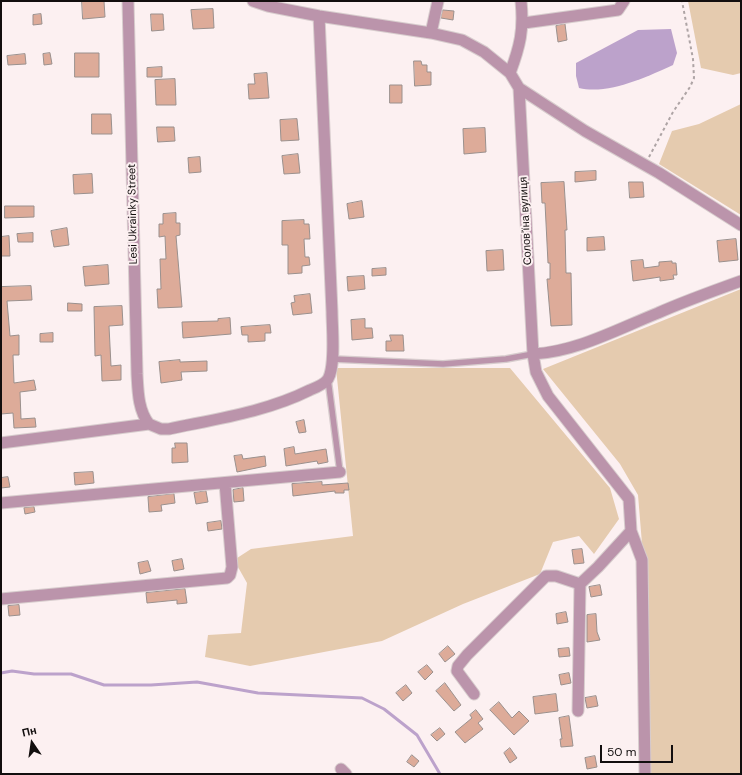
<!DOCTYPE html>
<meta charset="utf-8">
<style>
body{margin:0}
#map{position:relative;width:742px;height:775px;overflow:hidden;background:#fcf0f1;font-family:"DM Sans",sans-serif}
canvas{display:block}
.frame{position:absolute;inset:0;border:2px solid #120e0e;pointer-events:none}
.north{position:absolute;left:12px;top:723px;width:40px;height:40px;-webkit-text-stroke:3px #fcf0f1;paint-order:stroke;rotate:347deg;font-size:11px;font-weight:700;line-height:16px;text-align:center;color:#120e0e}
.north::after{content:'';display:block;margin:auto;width:14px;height:18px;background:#120e0e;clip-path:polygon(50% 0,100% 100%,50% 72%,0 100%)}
.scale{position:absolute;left:600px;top:745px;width:73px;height:18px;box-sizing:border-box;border:2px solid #120e0e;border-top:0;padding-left:5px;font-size:12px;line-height:14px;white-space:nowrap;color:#120e0e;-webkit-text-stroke:3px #fcf0f1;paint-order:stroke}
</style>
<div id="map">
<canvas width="742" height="775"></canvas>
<div class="frame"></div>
<div class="north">Пн</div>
<div class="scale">50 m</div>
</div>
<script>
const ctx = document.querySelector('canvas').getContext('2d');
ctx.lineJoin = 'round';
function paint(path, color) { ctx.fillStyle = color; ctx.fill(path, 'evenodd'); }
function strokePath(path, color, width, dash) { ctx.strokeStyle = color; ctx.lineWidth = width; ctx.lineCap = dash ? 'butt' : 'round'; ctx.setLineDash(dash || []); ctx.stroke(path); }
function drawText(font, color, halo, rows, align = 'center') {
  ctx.font = font + ' "DM Sans",sans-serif'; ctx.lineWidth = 4; ctx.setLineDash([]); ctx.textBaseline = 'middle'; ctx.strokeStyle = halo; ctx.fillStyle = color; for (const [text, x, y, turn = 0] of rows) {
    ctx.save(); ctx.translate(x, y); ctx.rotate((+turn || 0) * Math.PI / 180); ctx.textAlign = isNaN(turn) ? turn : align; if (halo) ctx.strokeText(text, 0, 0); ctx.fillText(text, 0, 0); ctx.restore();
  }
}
paint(new Path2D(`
 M688,1H741V73L733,75L701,68Z
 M741,104V215L659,164L672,131L699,124Z
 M741,289V774H648L645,580L638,495L620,464L543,369Z
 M336,368H510L610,488L619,519L594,554L579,536L553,542L540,574L463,604L382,641L250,666L205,657L208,635L241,633L247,583L234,560L251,549L353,536Z`), '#e5cbaf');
paint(new Path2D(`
 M671,29L677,53L673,65C647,77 608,95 579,88L576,76V63L638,30Z`), '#bca2cb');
strokePath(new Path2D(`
 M1,673L12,671L34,674H71L104,685H151L197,682L258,693L362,698L384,709L417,735L440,774`), '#bca2cb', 3);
const building = new Path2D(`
 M82,1H104L105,17L83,19Z
 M213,9L214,28L193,29L191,10Z
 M443,10L454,11L453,20L441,18Z
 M41,14L42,24L33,25V15Z
 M151,14H163L164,30L152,31Z
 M565,24L567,40L558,42L556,26Z
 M50,53L52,64L44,65L43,54Z
 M75,53H99V77H75Z
 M25,54L26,64L8,65L7,56Z
 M414,61H421L422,65H427V72H431V85L415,86Z
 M162,67V77H147V68Z
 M267,73L269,98L249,99L248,84H255L254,74Z
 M175,79L176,105H156L155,80Z
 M390,85H402V103H390Z
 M92,114H111L112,134H92Z
 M297,119L299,140L281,141L280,120Z
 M157,127H174L175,141L158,142Z
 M485,128L486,152L464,154L463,129Z
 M298,154L300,173L284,174L282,156Z
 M200,157L201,172L189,173L188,158Z
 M596,171V180L575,182V172Z
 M92,174L93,193L74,194L73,175Z
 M564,182L567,230H565L566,273H571L572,325L551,326L547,279H550V263H548L545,203H542L541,183Z
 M629,182H643L644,197L630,198Z
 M362,201L364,217L349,219L347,204Z
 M5,206H34V217L5,218Z
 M176,213V223H180V235L176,236L182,307L158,308L157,289H161L160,259H166L165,236L159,237V224H163V214Z
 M304,220V224H309L310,239H304L305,257H309L310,265L302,266V273L288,274V245H282V221Z
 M67,228L69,245L54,247L51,231Z
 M33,233V242H18L17,234Z
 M9,236L10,256H1V237Z
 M604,237L605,250L587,251V238Z
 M736,239L738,260L719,262L717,241Z
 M503,250L504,270L487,271L486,251Z
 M643,260L644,268L659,266V262L672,261V263H676L677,275H673L674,279L660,281V277L633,281L631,261Z
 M108,265L109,284L85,286L83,267Z
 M386,268V275L372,276V269Z
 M364,276L365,289L348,291L347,277Z
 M31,286L32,300L7,301L10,336L19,335V355H13L14,383L34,380L36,390L20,392L21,419L35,418L36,427L14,428L13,413L1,414V287Z
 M310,294L312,313L293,315L291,303L295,302L294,296Z
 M68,303L82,304V311H68Z
 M122,306L123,325L109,326L111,366L121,365V380L102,381L101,355L95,356L94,307Z
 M230,318L231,334L183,338L182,322L218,321V319Z
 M365,319V328H372L373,338L352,340L351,320Z
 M270,325L271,333H265V341L248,342V335H242L241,327Z
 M53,333V342H40V334Z
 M390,335H403L404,351H386V341H391Z
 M180,360V362L207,361V371L181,372L182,380L161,383L159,362Z
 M304,420L306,432L299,433L296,422Z
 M175,443H187L188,462L172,463V448H175Z
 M294,447L295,454L326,449L328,462L318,464L317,461L286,466L284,449Z
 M242,455L243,459L265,456L266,466L237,472L234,456Z
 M93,472L94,483L75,485L74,473Z
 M8,477L10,487L1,488V478Z
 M322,482V485L348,483L349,490H344V493H335V491L293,496L292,484Z
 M243,488L244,501L234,502L233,490Z
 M206,491L208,502L196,504L194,493Z
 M174,494L175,503L161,505L162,511L149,512L148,497Z
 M34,507L35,512L25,514L24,508Z
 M221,521L222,529L208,531L207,523Z
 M582,549L584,563L574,564L572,550Z
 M182,559L184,569L174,571L172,561Z
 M148,561L151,571L140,574L138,563Z
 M600,585L602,595L591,597L589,587Z
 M185,589L187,603L177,604V600L147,603L146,593Z
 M19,605L20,615L9,616L8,606Z
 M566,612L568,622L557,624L556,614Z
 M596,614L597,632L600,640L587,642V615Z
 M448,646L455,654L445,662L439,654Z
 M569,648L570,656L559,657L558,649Z
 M427,665L433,672L425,680L418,672Z
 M569,673L571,683L561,685L559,675Z
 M445,683L461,705L454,711L436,691Z
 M406,685L412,693L403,701L396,693Z
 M556,694L558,711L535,714L533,697Z
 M596,696L598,706L587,708L585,698Z
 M499,702L512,718L519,711L529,721L514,735L490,710Z
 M476,710L483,719L478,723L483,729L465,743L455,732L472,718L470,715Z
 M569,716L573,746L561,747L560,739H562L559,718Z
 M440,728L445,734L437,741L431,735Z
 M510,748L517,758L510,763L504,753Z
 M412,755L419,761L414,767L407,762Z
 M595,756L597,767L587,769L585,758Z`);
paint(building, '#ddab99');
strokePath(building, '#9a908d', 1);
const lane = new Path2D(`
 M333,359L443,364L506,359L533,354
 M328,379L340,472`);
const street = new Path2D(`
 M128,1L137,374C138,391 138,410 149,424
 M253,1L268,6L319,16L431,33L462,40L484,52L510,73L519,88L585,131L659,173L741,225
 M524,23L618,10L624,1
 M431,33L438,1
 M510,73C520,46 524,30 521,1
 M519,88L533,354L536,372L548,396L629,499L631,531L642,560L645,774
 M533,354C576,352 618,329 658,313C685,301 713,291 741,281
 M1,443L149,424L161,429H169C216,419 266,412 310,390C315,388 325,384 328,379C336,365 332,327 332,312L319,16
 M1,503L340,472
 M1,599L227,578L230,575L232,567L225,483
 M474,694L457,671L458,666L467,655L546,576H556L580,584L598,567L631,531
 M578,711L580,584
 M341,769L346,774`);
strokePath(lane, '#d7cccd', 8);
strokePath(street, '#d7cccd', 13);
strokePath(new Path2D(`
 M649,157L673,112L690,87L694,78L693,59L682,1`), '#aea4a5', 2, [3, 3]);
strokePath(lane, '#bb94ab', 5.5);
strokePath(street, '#bb94ab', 11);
drawText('11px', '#120e0e', '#fcf0f1', [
 ["Lesi Ukrainky Street",133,214,-91],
 ["Соловʼїна вулиця",526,221,-93]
]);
</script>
